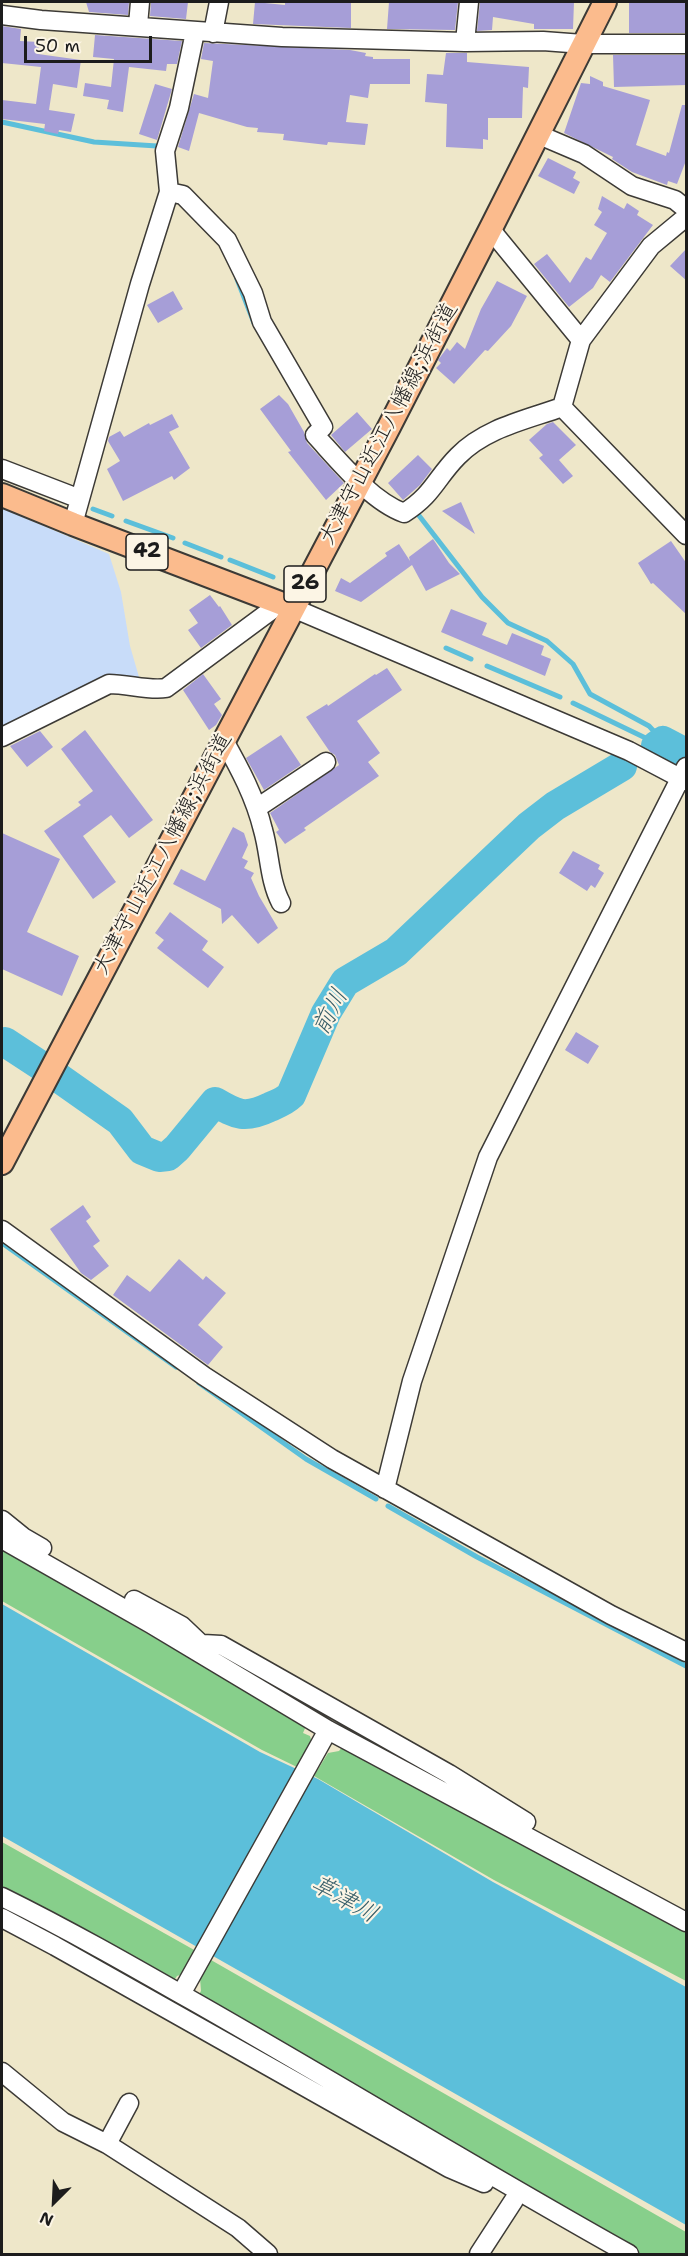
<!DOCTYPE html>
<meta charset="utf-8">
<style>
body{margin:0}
#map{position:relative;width:688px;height:2256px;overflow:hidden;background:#eee7c9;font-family:"Shantell Sans",sans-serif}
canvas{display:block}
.frame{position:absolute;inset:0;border:3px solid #1c1c1c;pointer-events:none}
.north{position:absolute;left:24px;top:2172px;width:60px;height:60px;-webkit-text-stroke:4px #fcf5e5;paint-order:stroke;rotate:204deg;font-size:16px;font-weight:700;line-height:24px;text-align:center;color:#1c1c1c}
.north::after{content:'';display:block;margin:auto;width:21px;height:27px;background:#1c1c1c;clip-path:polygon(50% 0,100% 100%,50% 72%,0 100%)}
.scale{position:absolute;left:24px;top:36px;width:128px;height:27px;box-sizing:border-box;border:3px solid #1c1c1c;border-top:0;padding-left:8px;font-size:18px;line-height:21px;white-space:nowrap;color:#1c1c1c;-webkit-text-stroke:4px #fcf5e5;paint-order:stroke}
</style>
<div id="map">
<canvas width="688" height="2256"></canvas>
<div class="frame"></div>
<div class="north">N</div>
<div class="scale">50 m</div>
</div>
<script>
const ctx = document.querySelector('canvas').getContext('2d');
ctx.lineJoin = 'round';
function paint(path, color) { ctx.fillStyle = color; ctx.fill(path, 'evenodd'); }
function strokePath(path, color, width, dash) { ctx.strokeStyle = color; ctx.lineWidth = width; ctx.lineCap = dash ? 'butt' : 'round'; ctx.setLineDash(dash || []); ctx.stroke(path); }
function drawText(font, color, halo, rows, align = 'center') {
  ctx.font = font + ' "Shantell Sans","Klee One",sans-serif'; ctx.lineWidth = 4.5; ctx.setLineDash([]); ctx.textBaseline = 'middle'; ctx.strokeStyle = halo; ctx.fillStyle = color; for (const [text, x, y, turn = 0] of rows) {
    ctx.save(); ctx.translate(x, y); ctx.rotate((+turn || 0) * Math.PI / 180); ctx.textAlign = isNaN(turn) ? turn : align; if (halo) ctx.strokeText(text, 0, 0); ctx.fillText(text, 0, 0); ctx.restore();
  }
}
paint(new Path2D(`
 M2,508L109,554L121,592L130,646L139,677L2,735Z`), '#c8dcf9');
paint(new Path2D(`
 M2,1549L306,1726L303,1733L310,1736L312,1743L299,1768L262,1750L2,1601Z
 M343,1746L686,1931V1981L494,1880L314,1776L328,1753L339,1751Z
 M2,1842L196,1951L183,1974L177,1976L172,1983L2,1892Z
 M211,1960L686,2232V2254H641L337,2074L198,1996L201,1991L200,1978Z`), '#87cf8b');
paint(new Path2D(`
 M2,1604L260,1752L318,1779L493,1882L686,1987V2225L2,1836Z`), '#5cbfda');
strokePath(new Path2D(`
 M2,122L94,142L157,146
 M237,279L254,323
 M93,509L112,516
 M417,513L482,597L508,623L547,641L573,664L590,694L649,726L663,741
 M126,521L173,538
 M185,543L221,557
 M230,560L273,577
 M446,648L471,659
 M487,666L560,697
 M573,703L658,744
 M2,1243L176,1367
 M199,1383L306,1459L376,1499
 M388,1506L477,1557L686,1666`), '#5cbfda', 5);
strokePath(new Path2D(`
 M656,746L663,741L682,751
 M2,1043L5,1042L40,1065
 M59,1078L120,1121L142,1150L159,1157L168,1156L177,1148L215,1102C237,1115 245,1119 270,1107C277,1104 285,1101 291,1095L326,1013L345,982L396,952L529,826L555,806L622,766`), '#5cbfda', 30);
paint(new Path2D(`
 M86,2H129L128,15L89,12Z
 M151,2H188L186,19L150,16Z
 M255,2L285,5V2H351V28L253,24Z
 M389,2H458L455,30L387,29Z
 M480,2H574L573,29H534V24L493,17L492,30L477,31Z
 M629,2H687V33H629Z
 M2,26L21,29L20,41L39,42L38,54L81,60L77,88L53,84L49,110L75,114L71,132L59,130L58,134L44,131L45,124L2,119V100L36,104L41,67L2,63Z
 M95,35L182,41L177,64H167L166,71L129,67L123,112L107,109L109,100L83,96L85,83L111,87L114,59L93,57Z
 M204,43L350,50L366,53L365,56L373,57V59H410V84H370L368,98L350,95L346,122L368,124L365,145L328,142L327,145L283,140L284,134L257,132L258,128L247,127L199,113L189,151L178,147L194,94L208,98L213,61L201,59Z
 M446,53H467V62L529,67L528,88L523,87L522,118H488V140L483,139V149L446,147L447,104L425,102L427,74L443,75Z
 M613,55H687V85L614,87Z
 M590,76L603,82V86L650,100L636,145L666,156L667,152L669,153L682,105H687V158L677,184L668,181L667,185L632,172L612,159L613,157L564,133L581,83L590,84Z
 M155,84L172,89L157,140L139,134Z
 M548,158L576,172L573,178L580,182L574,194L538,176Z
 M602,196L624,209L627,203L639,211L637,215L653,225L610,282L601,275L593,288L569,307L534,264L547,254L570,283L586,257L591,260L607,233L594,225L602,212L598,209Z
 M687,248V281L670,266Z
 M497,281L527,296L511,326L488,351L485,350L454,384L436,368L441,363L438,360L447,348L450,351L457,342L465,349L481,309Z
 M173,291L183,309L158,323L147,305Z
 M279,395L288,404L304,432L307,443L344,483L326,500L288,452L291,451L260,409Z
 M357,412L372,429L345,452L331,435Z
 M172,414L179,427L169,432L190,468L174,480L172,476L123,501L107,469L120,461L108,441L109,437L120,431L124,437L149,423L150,425Z
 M553,422L576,445L559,460L573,476L563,484L539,458L543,455L529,440L547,424Z
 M418,455L432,469L420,485L403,500L388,483Z
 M461,502L475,534L442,511Z
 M433,539L449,563L460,574L426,591L412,565L361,602L335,591L341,578L350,583L387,556L385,553L399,544L410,561L409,557Z
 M671,541L687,564V615L653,583L651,584L638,563Z
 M210,595L219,607L220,606L232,625L201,648L188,630L198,623L189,610Z
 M451,609L487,623L482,635L507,645L512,633L544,646L541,655L551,659L545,676L441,632Z
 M387,668L402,690L357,721L380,753L368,762L379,776L304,828L306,830L285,844L276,832L279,830L270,813L339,765L335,755L330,752L306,717L327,704L328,706L375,674L376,675Z
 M203,674L221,699L214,704L222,715L216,725L209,730L183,690Z
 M85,730L153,820L129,838L111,815L83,836L116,882L93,899L44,831L81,805L78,802L93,791L61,749Z
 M40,731L53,747L27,767L10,746Z
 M281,735L301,765L264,790L246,758Z
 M233,827L244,833L248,845L242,858L248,861L244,868L254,873L251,878L259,896L278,928L258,944L232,915L222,924L221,909L173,884L181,869L205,881Z
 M2,833L60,859L27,932L79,956L62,996L2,969Z
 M573,851L600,865L598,869L604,873L595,888L591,885L587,891L559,873Z
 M170,912L208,941L202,950L224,967L208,988L157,948L164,940L155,933Z
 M576,1032L599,1046L588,1064L565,1050Z
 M83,1205L91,1217L86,1221L100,1241L93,1246L109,1266L91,1280L81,1273L50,1229Z
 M179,1259L203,1280L206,1276L226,1293L198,1325L223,1347L208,1365L113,1295L127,1275L150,1292Z`), '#a69ed7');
const minor = new Path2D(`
 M2,15L41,20L282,37L465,42L543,41L583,44H686
 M138,25L140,2
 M213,33L219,2
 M465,42L469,2
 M537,134L584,154L632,186L675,200L686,209
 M169,192L183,195L227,240L253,293L262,322L323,427L315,435C339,461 371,501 404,513C433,495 436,478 458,456C485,428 526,420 562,407
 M686,217L651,246L581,340L562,407L686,535
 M491,230L581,340
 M2,469L80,499
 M73,524L140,284L169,192L165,151L179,108L195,32
 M293,608L629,751L686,781
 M2,737L109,684C128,684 149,691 166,688L281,603
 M223,739C240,769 255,797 263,830C270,854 269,880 281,903
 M257,808L326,762
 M2,1230L204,1376L332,1459L611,1615L686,1652
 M385,1489L412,1381L488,1157L686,767
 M2,1520L23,1537L42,1548
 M2,1539L151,1624L328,1730L686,1922
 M134,1600L182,1626L202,1645
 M203,1644L221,1645L449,1774L526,1822
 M2,1897C67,1929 130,1965 193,2001C339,2084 482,2172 629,2254
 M2,1918L55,1946L449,2168L484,2183
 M181,1994L328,1730
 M2,2072L63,2122L107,2144L238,2228L268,2254
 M107,2144L129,2103
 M479,2254L514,2200`);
const major = new Path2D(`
 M2,495L73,524L293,608
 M2,1163L389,427L492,226L605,2`);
strokePath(minor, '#3c3a36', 21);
strokePath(major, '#3c3a36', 26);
strokePath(minor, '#fff', 18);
strokePath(major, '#fbbb8d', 22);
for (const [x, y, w] of [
 [147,552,42],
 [305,584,42]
]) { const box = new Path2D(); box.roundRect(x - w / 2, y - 18, w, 36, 4.5); ctx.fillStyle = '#fcf5e5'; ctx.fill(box); strokePath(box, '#1c1c1c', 1.5); }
drawText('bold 21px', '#1c1c1c', null, [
 ["42",147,552],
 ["26",305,584]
]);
drawText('22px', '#1c1c1c', '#fcf5e5', [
 ["大津守山近江八幡線;浜街道",389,424,-62],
 ["大津守山近江八幡線;浜街道",163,854,-62]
]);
drawText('italic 24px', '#365d68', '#fcf5e5', [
 ["前川",331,1012,-62],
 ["草津川",344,1900,29]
]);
</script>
